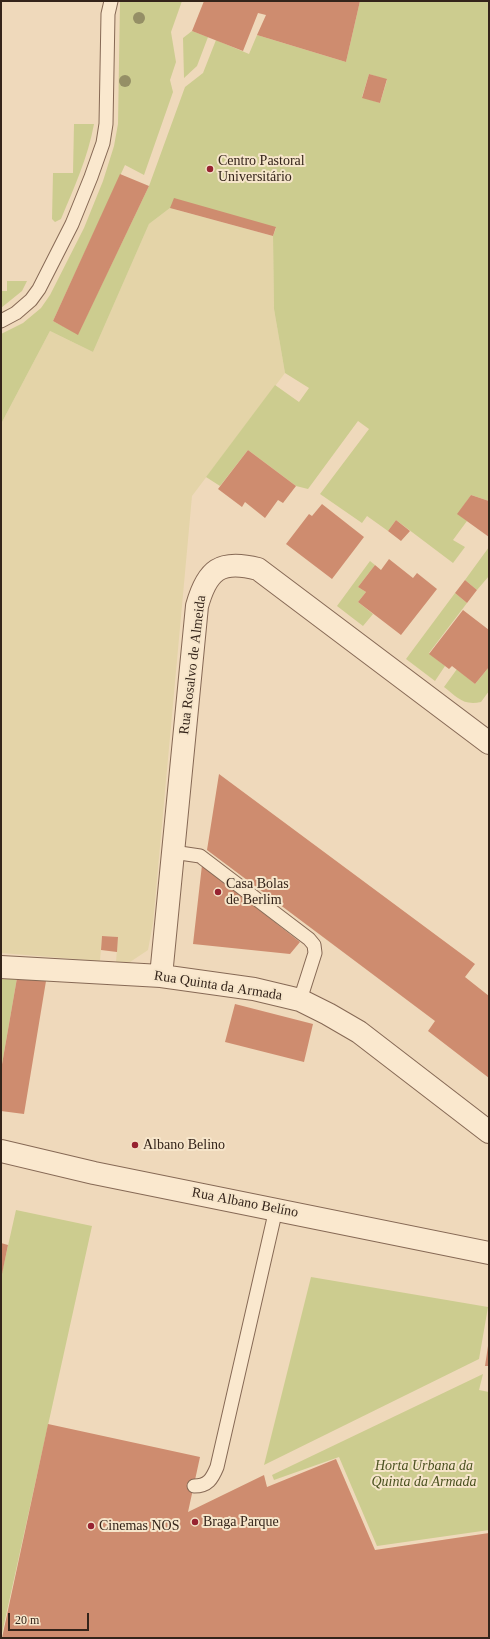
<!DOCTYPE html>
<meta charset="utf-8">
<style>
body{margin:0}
#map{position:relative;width:490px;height:1639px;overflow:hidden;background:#efd9bb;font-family:"Times New Roman",serif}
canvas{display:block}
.frame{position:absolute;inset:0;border:2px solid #34241a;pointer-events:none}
.scale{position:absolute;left:8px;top:1613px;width:81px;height:18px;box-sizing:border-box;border:2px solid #34241a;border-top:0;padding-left:5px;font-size:12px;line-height:14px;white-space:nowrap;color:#34241a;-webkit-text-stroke:3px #f6e5ca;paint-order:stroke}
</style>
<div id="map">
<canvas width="490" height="1639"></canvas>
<div class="frame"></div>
<div class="scale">20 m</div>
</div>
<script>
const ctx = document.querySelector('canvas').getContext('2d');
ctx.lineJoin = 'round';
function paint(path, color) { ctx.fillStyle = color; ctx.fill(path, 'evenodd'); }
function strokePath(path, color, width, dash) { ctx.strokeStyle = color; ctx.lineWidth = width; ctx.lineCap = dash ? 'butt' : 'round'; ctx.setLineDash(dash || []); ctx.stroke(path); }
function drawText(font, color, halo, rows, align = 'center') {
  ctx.font = font + ' "Times New Roman",serif'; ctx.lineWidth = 4; ctx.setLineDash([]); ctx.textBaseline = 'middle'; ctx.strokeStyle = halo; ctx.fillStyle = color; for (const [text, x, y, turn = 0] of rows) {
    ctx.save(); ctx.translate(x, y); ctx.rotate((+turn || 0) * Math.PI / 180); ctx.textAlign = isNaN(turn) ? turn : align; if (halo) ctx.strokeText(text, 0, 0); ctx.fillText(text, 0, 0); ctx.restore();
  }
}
paint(new Path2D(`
 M170,208L273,236L274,309L285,373L192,496L153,923L148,950L130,962H116L118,937L102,936L100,961L1,953V424L50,331L93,352L149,224Z`), '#e4d4a8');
paint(new Path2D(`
 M120,1H182L171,32L176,62L170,80L173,92L144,175L125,165L53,321L78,334L149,186L185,87L203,73L216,40L249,54L257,35L346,62L360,1H489V501L471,495L458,514L467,521L453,540L465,547L453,563L396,520L388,531L367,516L362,523L320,494L369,429L358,421L308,489L296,486L248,450L220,486L206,477L275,385L299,402L309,388L285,373L274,309L273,236L276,228L170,208L149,224L93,352L50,331L1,424V334L23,323L41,308L50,295L84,228L103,181L114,146L118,124ZM369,74L387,80L380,103L362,97Z
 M192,31L208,37L197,66L184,78L183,38Z
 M74,124H94C88,157 74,188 61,219L55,222L52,219L53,173H73Z
 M7,281H27L22,291L1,308V291H7Z
 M489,547V576L477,590L465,580Z
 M370,561L375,565L358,587L366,592L358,602L373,614L363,626L337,606Z
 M455,593L467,603L429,653L445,666L435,681L406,659Z
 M489,667V691L481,702C463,706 457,697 444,687L457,669L475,684Z
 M1,977L17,978L1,1070Z
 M16,1210L92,1226L1,1638V1277Z
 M311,1277L488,1307L479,1359L264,1465Z
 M483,1374L479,1390L489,1392V1530L377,1546L339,1457L274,1480L272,1475Z`), '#cccc8f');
paint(new Path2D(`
 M204,1H360L346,62L257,35L266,15L258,13L243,51L192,31Z
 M369,74L387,79L380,103L362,98Z
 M120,174L149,186L78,335L53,321Z
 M174,198L276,227L273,236L170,208Z
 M248,450L296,486L283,503L278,500L265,518L245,502L242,507L218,489Z
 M471,495L489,501V537L457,514Z
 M322,504L364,537L332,579L286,544L309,514L312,516Z
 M396,520L410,531L401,541L388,531Z
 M389,559L413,578L417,573L437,589L401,635L358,602L366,592L358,587L375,565L381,570Z
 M465,580L477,590L467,603L455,593Z
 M463,610L489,630V667L475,684L452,666L449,669L429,654Z
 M219,774L475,964L465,977L489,996V1078L428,1031L435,1021L207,850Z
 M202,865L300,942L290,954L193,944Z
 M102,936L118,937L117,952L101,950Z
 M17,978L46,981L24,1114L1,1111V1070Z
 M235,1004L313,1024L304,1062L225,1042Z
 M1,1243L8,1245L2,1274H1Z
 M488,1346H489V1366H485Z
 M48,1424L200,1457L188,1512L264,1475L267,1487L336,1459L375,1550L489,1533V1638H2Z`), '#ce8c6f');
const service = new Path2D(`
 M1,321L16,313L31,300L39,289L72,224L91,177L103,143L106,124L108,14L111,1
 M173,852L200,856L309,939L314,945L315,953L300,1000
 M194,1486C208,1486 212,1479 217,1467L276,1209`);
const minor = new Path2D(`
 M1,967L161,976L254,989L300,1000L328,1014L359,1032L489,1132
 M161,976L197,606C207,570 220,559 258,569L489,743`);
const tertiary = new Path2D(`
 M1,1151L94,1173L489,1253`);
strokePath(service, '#866955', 15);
strokePath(minor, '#866955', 24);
strokePath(tertiary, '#866955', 24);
strokePath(service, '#fae8ce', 13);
strokePath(minor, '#fae8ce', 22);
strokePath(tertiary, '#fae8ce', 22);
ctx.fillStyle = '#958f66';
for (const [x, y] of [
 [139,18],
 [125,81]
]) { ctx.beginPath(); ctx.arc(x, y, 6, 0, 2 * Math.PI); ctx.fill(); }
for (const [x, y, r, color] of [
 [210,169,4,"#972331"],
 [218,892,4,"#972331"],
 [135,1145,4,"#972331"],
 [195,1522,4,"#972331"],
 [91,1526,4,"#972331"]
]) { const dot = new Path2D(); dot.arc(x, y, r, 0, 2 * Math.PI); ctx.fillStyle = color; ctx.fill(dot); strokePath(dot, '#f6e5ca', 1.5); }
drawText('14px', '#34241a', '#f6e5ca', [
 ["Centro Pastoral",218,161],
 ["Universitário",218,177],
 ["Casa Bolas",226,884],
 ["de Berlim",226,900],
 ["Albano Belino",143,1145],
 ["Braga Parque",203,1522],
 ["Cinemas NOS",99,1526]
], 'left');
drawText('14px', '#34241a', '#f6e5ca', [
 ["Rua Rosalvo de Almeida",193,665,-83],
 ["Rua Quinta da Armada",218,986,9],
 ["Rua Albano Belíno",245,1203,11]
]);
drawText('italic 14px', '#4b5220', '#f6e5ca', [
 ["Horta Urbana da",424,1466],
 ["Quinta da Armada",424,1482]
]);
</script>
